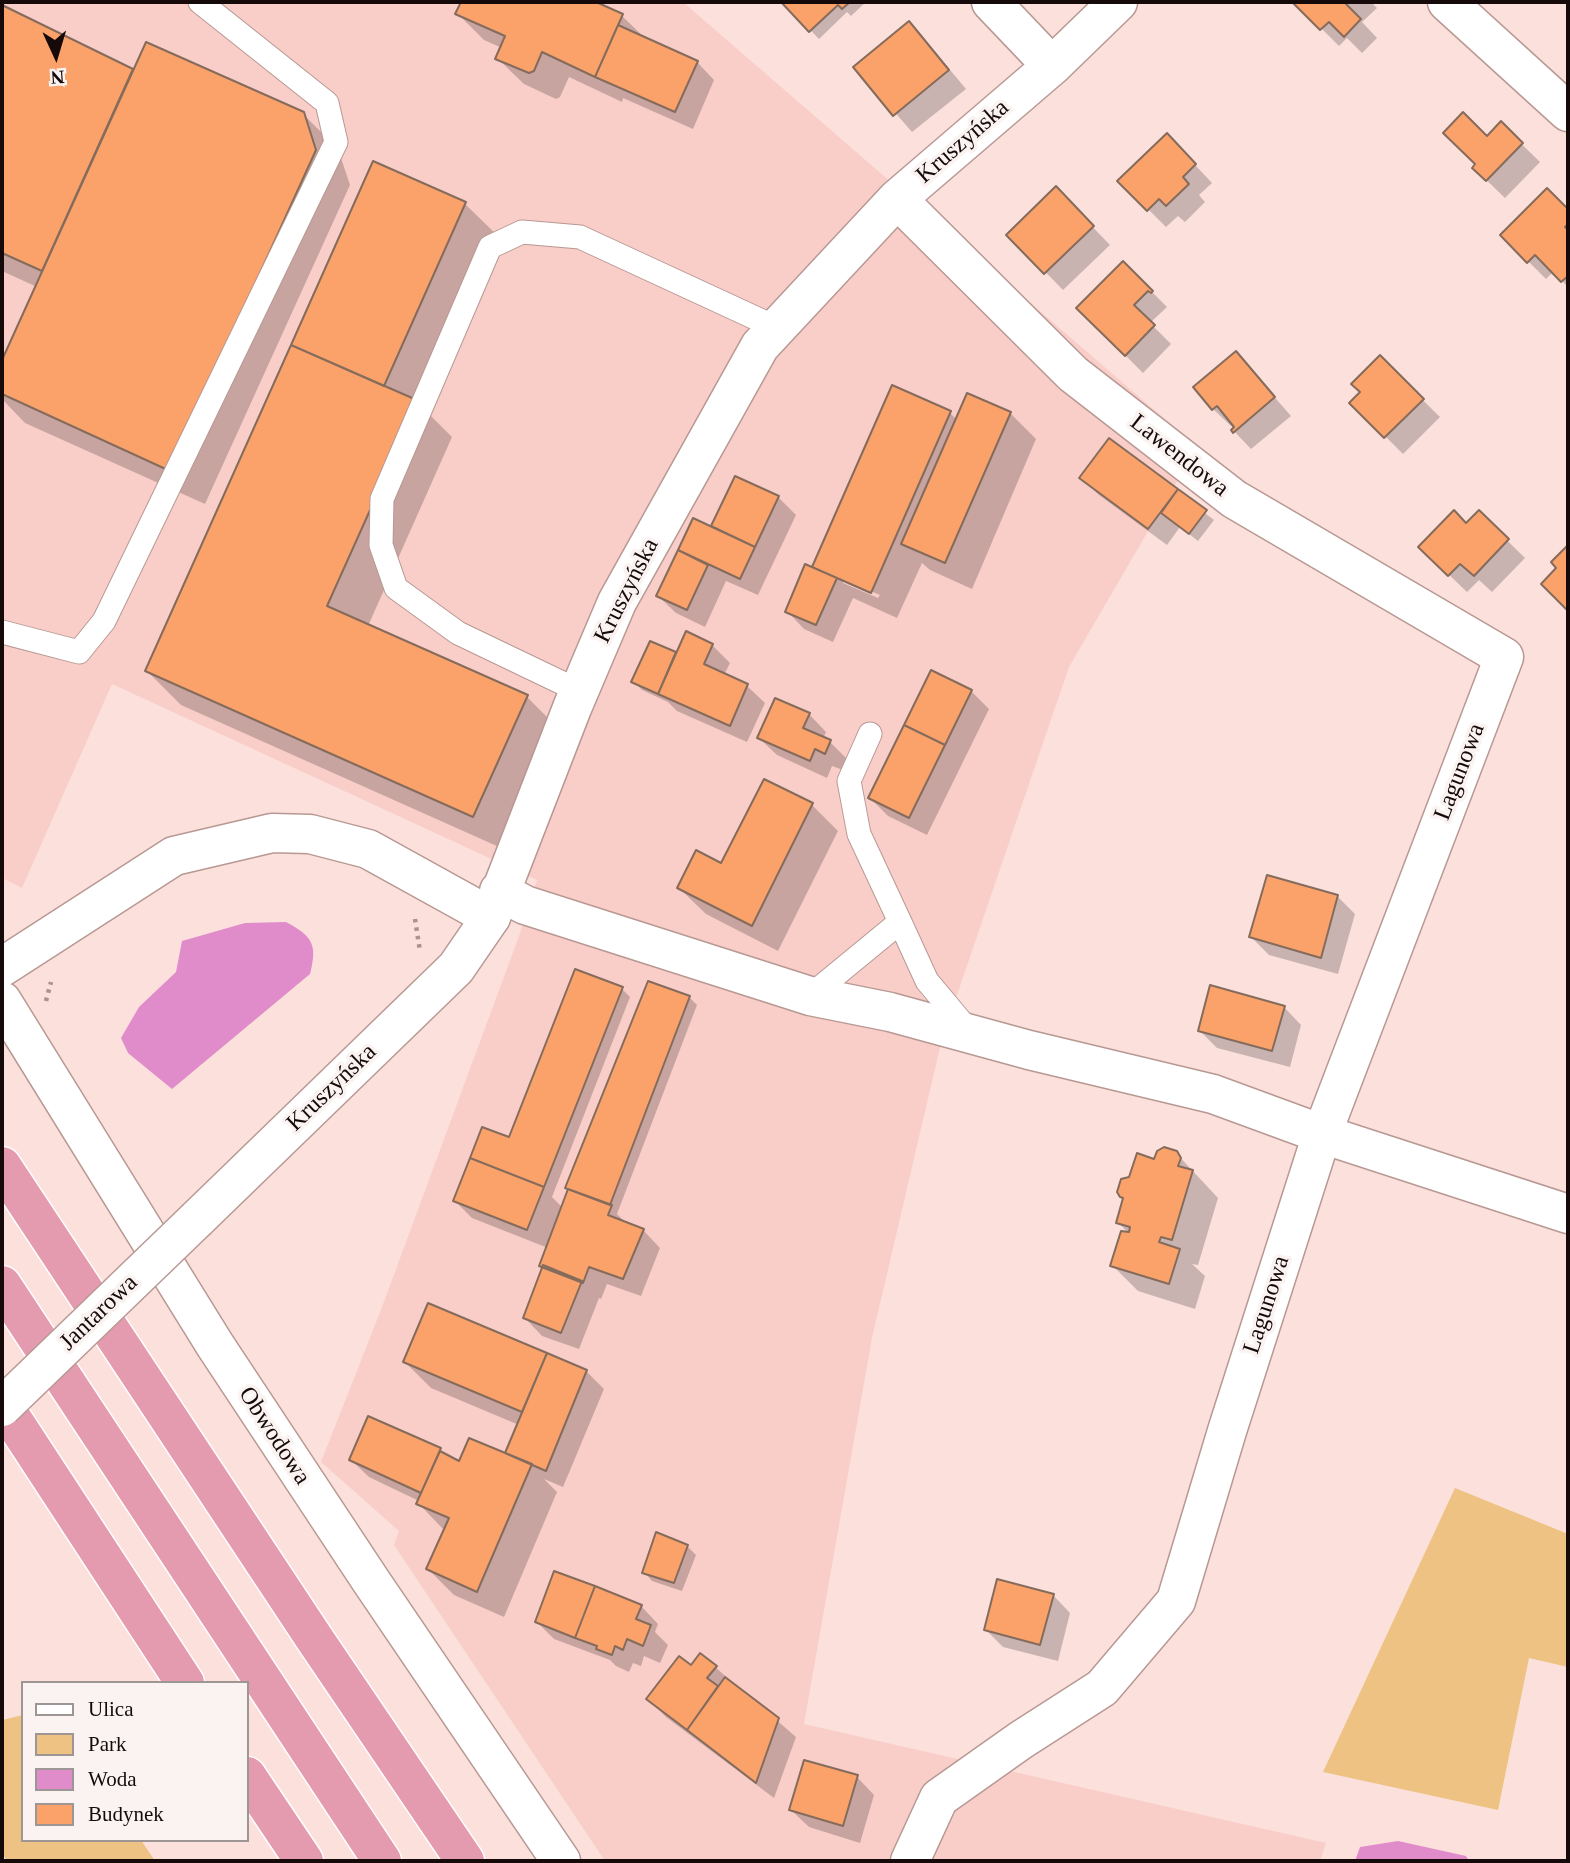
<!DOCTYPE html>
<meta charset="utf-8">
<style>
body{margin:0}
#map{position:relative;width:1570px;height:1863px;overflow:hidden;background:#fce0dc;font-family:Georgia,serif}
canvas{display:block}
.frame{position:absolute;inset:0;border:4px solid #150a09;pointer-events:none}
.legend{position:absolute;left:21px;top:1681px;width:228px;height:161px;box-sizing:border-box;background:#faf3f2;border:2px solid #9e9695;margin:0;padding:9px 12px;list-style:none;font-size:21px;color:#150a09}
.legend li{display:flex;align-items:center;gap:14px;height:35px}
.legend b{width:35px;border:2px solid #9e9695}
.north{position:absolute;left:21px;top:21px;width:70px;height:70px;-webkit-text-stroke:5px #faf3f2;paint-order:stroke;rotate:176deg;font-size:19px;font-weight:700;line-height:28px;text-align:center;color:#150a09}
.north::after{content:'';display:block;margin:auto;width:24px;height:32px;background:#150a09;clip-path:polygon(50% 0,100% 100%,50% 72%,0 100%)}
</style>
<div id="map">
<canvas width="1570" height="1863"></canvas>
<div class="frame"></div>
<ul class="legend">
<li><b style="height:9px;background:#fff"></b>Ulica</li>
<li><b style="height:19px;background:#edc282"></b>Park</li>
<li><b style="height:19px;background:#e08cca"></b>Woda</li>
<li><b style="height:19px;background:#fba26a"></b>Budynek</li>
</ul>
<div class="north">N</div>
</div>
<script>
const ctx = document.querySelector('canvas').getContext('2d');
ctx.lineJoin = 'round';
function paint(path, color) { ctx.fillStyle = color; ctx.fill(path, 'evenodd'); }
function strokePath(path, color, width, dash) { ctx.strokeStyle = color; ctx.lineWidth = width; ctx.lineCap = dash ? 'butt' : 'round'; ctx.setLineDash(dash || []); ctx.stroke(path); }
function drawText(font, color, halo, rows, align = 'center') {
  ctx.font = font + ' Georgia,serif'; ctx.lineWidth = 7; ctx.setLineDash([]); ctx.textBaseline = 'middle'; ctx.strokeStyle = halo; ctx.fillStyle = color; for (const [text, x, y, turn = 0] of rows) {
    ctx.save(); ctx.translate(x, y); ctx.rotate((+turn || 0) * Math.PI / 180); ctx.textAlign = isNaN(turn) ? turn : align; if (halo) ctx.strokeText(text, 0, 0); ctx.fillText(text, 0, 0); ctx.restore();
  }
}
paint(new Path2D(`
 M2,2H683L1197,447L1069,667L942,1039L872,1338L804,1724L1326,1843L1320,1861H605L394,1545L399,1531L321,1462L382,1307L519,936L537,880L112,684L22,888L2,878Z`), '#f9cec9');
paint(new Path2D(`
 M1455,1488L1568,1534V1667L1529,1658L1498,1810L1323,1772Z
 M23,1715V1840H141L155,1861H7L2,1853V1720Z`), '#edc282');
paint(new Path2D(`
 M286,922C312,936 318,944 310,974L172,1089L128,1053L121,1038L139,1007L176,972L182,941L245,923Z
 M1398,1841L1466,1856L1469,1861H1355L1360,1847Z`), '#e08cca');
paint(new Path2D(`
 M463,2H592L622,16L647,40L697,62L714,80L693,129L623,98L622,102L569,77L560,97L556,99L524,84L497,58L502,48L484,40L458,14Z
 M783,2H866L851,16L847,12L819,39Z
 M1295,2H1371L1377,8L1362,22L1377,38L1362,53L1347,38L1339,46Z
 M2,7L134,71L303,114L338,149L350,185L205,504L25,423L2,399V364L37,287L2,271Z
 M909,23L926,41L966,89L912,132L856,68Z
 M1501,124L1540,162L1505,198L1474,168L1487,138Z
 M1184,153L1212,183L1199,195L1205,202L1185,222L1178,216L1166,227L1120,181Z
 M374,163L465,204L500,238L424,409L452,437L368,626L527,697L561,731L508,851L181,705L147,671Z
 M1056,189L1110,245L1063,290L1009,235Z
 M1547,191L1568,212V287L1553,272L1546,279L1502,235Z
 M1123,263L1167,307L1150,323L1171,344L1143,373L1078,308Z
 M1236,353L1291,416L1251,449L1233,430L1237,427L1234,423L1231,426L1213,409Z
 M1380,358L1440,417L1403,454L1352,403L1362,392Z
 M893,387L950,413L957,420L1010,413L1036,439L972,589L930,570L922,563L897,618L853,598L833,642L804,629L787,611L819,572L814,566ZM843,579L880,595L878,598L843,583Z
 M1109,440L1214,520L1198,541L1180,527L1167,545L1099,495L1081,478Z
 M736,478L778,497L796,515L758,595L726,581L705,627L676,613L658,596L694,520L712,529Z
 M1479,513L1525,558L1492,592L1479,580L1467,592L1420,547L1466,525Z
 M651,643L677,655L712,645L730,663L724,675L747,686L765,703L747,742L677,711L668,702L642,690L633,681Z
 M971,691L989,709L927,835L888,816L870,798Z
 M809,714L826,732L823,739L830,742L847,759L843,770L832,766L827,778L777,755L759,738Z
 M812,805L838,831L778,951L706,914L679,888L722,865Z
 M1338,897L1355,914L1338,974L1269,955L1251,937Z
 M622,989L630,997L552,1197L563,1208L689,997L697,1005L617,1214L628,1225L643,1230L660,1248L641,1296L607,1284L601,1299L599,1298L579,1349L542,1336L525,1318L544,1268L548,1248L472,1218L455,1201L510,1139Z
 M1284,1007L1301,1025L1290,1067L1217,1048L1199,1030Z
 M1176,1153L1218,1198L1198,1265L1192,1264L1205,1276L1195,1309L1138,1291L1112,1265L1130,1235L1118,1222L1131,1179L1156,1161Z
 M429,1305L586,1371L604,1389L563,1487L544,1479L557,1492L504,1617L454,1595L428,1569L445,1531L418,1503L419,1501L369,1477L351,1460L440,1450L448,1457L460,1463L513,1458L519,1425L431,1388L405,1362Z
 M687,1546L696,1555L682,1591L652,1581L644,1572Z
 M1053,1595L1070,1613L1058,1661L1003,1647L986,1630Z
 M641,1606L658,1624L655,1632L668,1645L660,1663L644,1656L641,1666L633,1663L629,1672L616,1666L610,1660L554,1639L537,1622Z
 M691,1667H715L796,1737L774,1798L666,1717L648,1699Z
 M857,1777L874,1795L860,1843L809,1827L791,1810Z`), '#0003');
const building = new Path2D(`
 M461,2H596L623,14L595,77L542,52L534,71L529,73L495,59L505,36L455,14Z
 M781,2H850L842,9L838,5L809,32Z
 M1292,2H1348L1346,4L1361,19L1344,37L1329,22L1320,30Z
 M2,5L133,69L42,271L2,253Z
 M909,21L949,70L893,116L853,67Z
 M618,25L698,61L675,112L595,77Z
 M146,42L304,112L316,150L170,471L2,394V360Z
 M1463,112L1487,136L1501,121L1523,143L1486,181L1472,168L1475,164L1443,133Z
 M1167,133L1196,164L1183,177L1189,184L1166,206L1159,199L1147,211L1117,181Z
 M373,161L466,202L384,386L291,345Z
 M1056,186L1094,226L1044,274L1006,235Z
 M1547,188L1568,209V224L1565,227L1568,230V276L1561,282L1535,255L1527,263L1500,235Z
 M1123,261L1153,291L1151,293L1148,291L1134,305L1155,325L1125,356L1076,308Z
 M291,345L419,401L327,606L528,695L473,817L145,671Z
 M1236,351L1275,397L1233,433L1231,430L1234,427L1217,406L1212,410L1193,387Z
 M1380,355L1424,399L1384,438L1349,403L1360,392L1351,384Z
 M892,385L951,411L871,593L812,567Z
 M967,393L1011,412L945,563L901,544Z
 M1109,438L1178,489L1148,529L1079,478Z
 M735,476L779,496L755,547L711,526Z
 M1178,489L1207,510L1189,534L1161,513Z
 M1454,510L1466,523L1479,510L1509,539L1474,576L1460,564L1448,576L1418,547Z
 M693,518L755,547L740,579L678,550Z
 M1568,545V611L1541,584L1556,568L1551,562Z
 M678,550L708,565L687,610L656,596Z
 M805,564L837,578L816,625L785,612Z
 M686,631L713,644L704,664L748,684L730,726L658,694Z
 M650,641L676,652L658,694L631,682Z
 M931,670L972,690L945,745L904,725Z
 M775,698L810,713L803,728L831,740L825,754L815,749L810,761L757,738Z
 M904,725L945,745L909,818L868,798Z
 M764,779L813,803L752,926L677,888L696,850L721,863Z
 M1267,875L1338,895L1321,958L1249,937Z
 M575,969L623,987L544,1187L470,1158L482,1127L509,1137Z
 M648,981L690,996L610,1205L565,1188Z
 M1210,985L1285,1006L1272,1051L1198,1031Z
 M1164,1147L1177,1151L1181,1158L1178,1166L1193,1170L1172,1240L1161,1237L1159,1242L1180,1249L1169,1284L1110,1266L1121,1231L1129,1232L1130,1227L1116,1223L1123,1198L1120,1197L1117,1192L1121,1179L1129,1177L1137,1153L1154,1159L1157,1151Z
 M470,1158L544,1187L527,1230L453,1201Z
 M568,1189L612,1205L608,1215L644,1229L623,1279L589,1267L583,1283L539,1266Z
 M543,1265L582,1281L561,1333L523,1318Z
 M428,1303L547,1353L522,1412L403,1362Z
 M547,1353L587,1370L546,1471L505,1453Z
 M368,1416L441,1448L421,1493L349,1460Z
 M469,1438L532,1464L477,1592L426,1569L449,1518L416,1504L440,1451L459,1461Z
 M656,1532L688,1545L674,1583L642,1573Z
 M554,1571L595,1586L575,1638L535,1622Z
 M997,1579L1054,1594L1040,1645L984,1630Z
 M595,1586L642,1605L636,1619L651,1625L643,1646L627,1639L623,1650L615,1646L612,1655L596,1649L597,1646L575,1638Z
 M700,1653L717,1666L707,1678L718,1686L687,1730L646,1699L679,1656L691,1665Z
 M725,1677L779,1718L756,1783L687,1730Z
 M804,1760L858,1775L843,1826L789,1810Z`);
paint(building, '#fba26a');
strokePath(building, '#846b5c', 2);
const lane = new Path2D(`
 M2,632L79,652L104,621L336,142L327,103L200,2
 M579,691L458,633L396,588L381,545L382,499L490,247L522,232L580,237L777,328
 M870,734L849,781L859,834L900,922
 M810,996L900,922L927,981L968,1030`);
const street = new Path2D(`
 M991,2L1052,66
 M1447,2L1568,112
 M897,199L1073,374L1234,499L1504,657L1322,1134L1227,1431L1176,1601L1102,1688L1021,1740L939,1798L910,1861
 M499,891L525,905L810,996L890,1012L1029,1050L1213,1094L1322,1134L1568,1214
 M491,917L572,708L617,602L760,346L897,199L1052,66L1118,2`);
const secondary = new Path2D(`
 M2,967L174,856L272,833L310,834L368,849L491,917L456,968L197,1219
 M2,1001L215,1345L371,1581L561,1861`);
const highway = new Path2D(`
 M2,1166L314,1638L465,1861
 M2,1285L382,1861
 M2,1403L185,1683
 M247,1776L304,1861`);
strokePath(lane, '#b89893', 25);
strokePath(street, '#b89893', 41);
strokePath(secondary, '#b89893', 41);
strokePath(highway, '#fff', 41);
strokePath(new Path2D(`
 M415,919L420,951
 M46,1001L51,982`), '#a99390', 4.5, [3.5, 5]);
strokePath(lane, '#fff', 23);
strokePath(street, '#fff', 38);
strokePath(secondary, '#fff', 38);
strokePath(highway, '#e49baf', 38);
const secondaryBridge = new Path2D(`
 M2,1407L197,1219`);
strokePath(secondaryBridge, '#b89893', 41, []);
strokePath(secondaryBridge, '#fff', 38);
drawText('24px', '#150a09', '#faf3f2', [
 ["Kruszyńska",963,142,-41],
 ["Lawendowa",1179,456,38],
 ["Kruszyńska",627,591,-63],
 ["Lagunowa",1460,772,-69],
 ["Kruszyńska",332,1088,-44],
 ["Lagunowa",1267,1305,-72],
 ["Jantarowa",99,1313,-44],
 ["Obwodowa",274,1436,57]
]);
</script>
